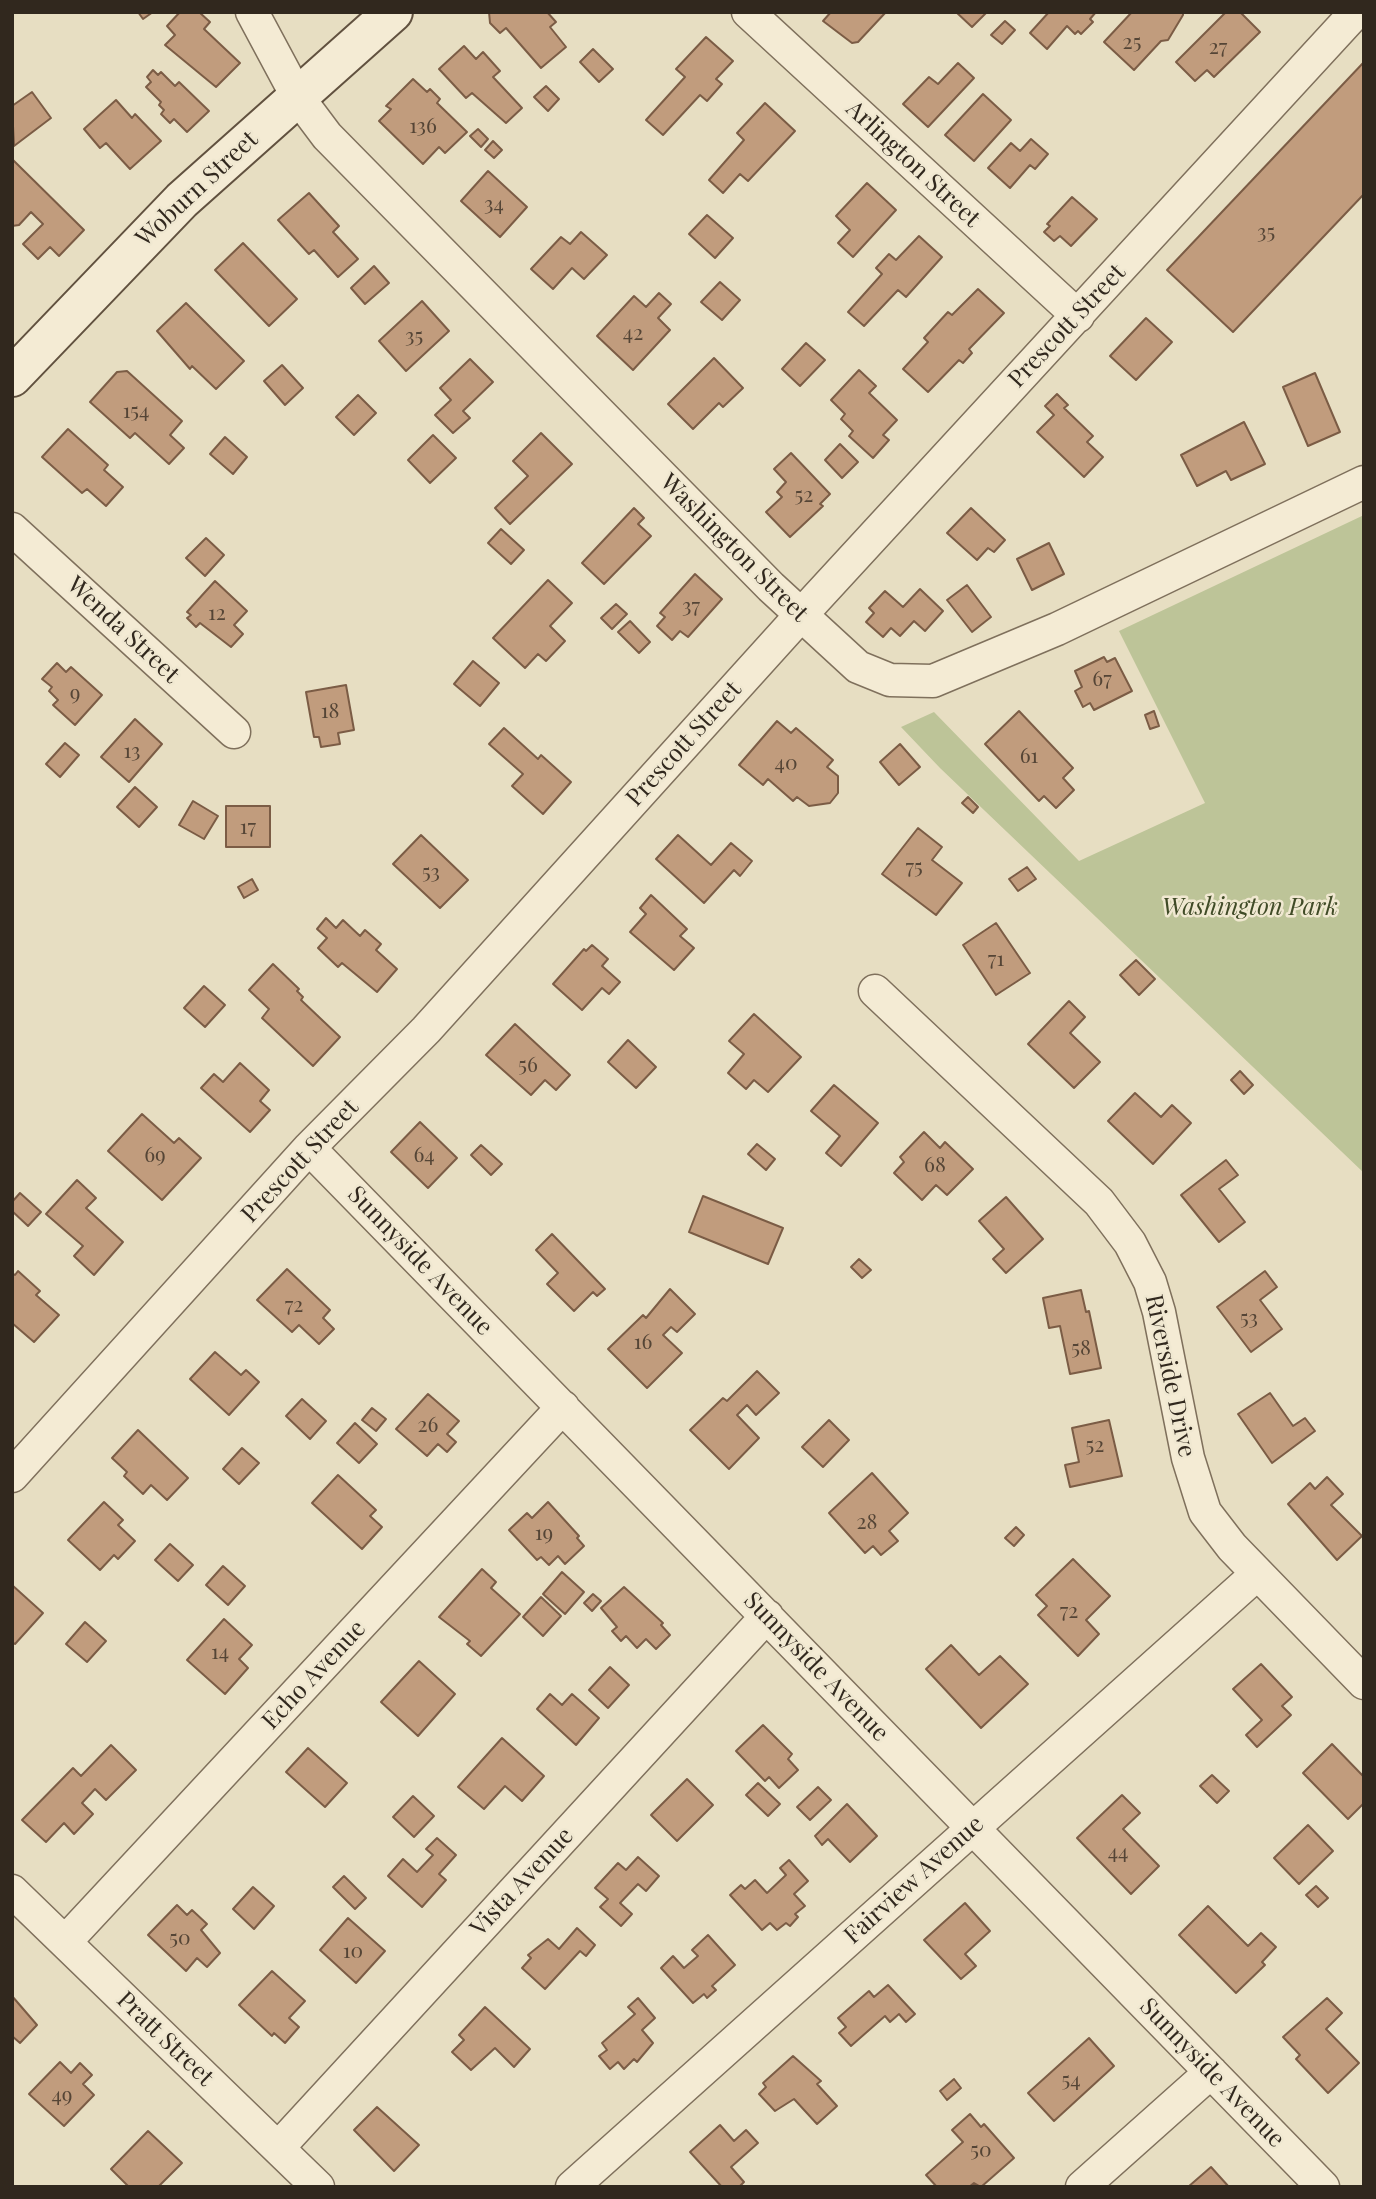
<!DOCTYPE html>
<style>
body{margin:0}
#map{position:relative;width:1376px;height:2199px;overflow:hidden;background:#e7dec2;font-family:"Playfair Display",serif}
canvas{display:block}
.frame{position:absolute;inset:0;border:14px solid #31281e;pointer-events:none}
</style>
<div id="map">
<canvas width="1376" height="2199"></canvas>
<div class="frame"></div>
</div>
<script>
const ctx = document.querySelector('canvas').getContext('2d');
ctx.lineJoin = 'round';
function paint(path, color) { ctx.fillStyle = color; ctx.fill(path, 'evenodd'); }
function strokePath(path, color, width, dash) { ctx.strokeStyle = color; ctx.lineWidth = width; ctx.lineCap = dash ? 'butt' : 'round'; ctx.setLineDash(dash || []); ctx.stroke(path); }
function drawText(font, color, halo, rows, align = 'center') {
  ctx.font = font + ' "Playfair Display",serif'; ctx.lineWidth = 5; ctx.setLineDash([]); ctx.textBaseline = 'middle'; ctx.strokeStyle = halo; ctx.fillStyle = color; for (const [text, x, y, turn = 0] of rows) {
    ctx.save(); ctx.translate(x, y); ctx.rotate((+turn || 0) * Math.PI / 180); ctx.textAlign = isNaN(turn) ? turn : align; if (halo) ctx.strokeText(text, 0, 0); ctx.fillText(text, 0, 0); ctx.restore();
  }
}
paint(new Path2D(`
 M1364,515V1173L940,768L901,727L934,712L1079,861L1205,803L1119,631Z`), '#bdc498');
const building = new Path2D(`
 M138,12H153L143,19Z
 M180,12H199L210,22L204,29L240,63L216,87L165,45L175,35L167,26Z
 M489,12H547L556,22L550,27L566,47L541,68L506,28L500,33L490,23Z
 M831,12H886L858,42L852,43L823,21Z
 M956,12H987L972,27Z
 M1049,12H1096L1090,19L1093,22L1081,34L1078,31L1075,34L1067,26L1047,49L1030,33Z
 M1132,12H1183V15L1168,40L1161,41L1134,70L1104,42Z
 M1226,12H1240L1260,32L1214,77L1207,70L1195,81L1176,62Z
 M1005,21L1015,30L1002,44L991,35Z
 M706,37L733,61L716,79L722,84L707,101L700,95L663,135L646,120L685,77L676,69Z
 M464,46L476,59L483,52L500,71L493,77L522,108L506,123L472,93L466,98L439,69Z
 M593,49L613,69L599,82L580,62Z
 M1364,62V194L1233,332L1167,270Z
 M958,63L974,78L928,127L903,104L929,77L938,84Z
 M153,70L158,75L161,72L175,86L179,82L209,111L187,132L174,119L170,123L161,114L164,110L159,105L161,102L146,87L151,82L147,77Z
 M413,79L427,92L430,89L440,99L437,103L467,132L445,153L439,147L423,164L379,121L391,109L386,106Z
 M546,86L559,99L548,111L534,97Z
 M32,92L51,118L14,146L12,106Z
 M983,94L1011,120L974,161L945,135Z
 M116,100L132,118L135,114L161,141L130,169L106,143L100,148L84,129Z
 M765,103L795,131L748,181L740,174L723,193L709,180L744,140L737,133Z
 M478,129L488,139L481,147L470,136Z
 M1031,139L1048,154L1035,169L1030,165L1010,188L988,168L1011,143L1020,151Z
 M493,141L502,150L494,158L485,150Z
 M12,159L84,230L59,256L50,247L38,259L23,244L43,224L31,212L19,225L12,226Z
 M488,171L527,207L500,237L461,201Z
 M867,183L896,210L853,257L838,243L850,230L836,216Z
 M309,193L339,226L333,232L358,259L338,277L314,250L309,254L278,220Z
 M1072,197L1097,219L1071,246L1060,236L1054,241L1044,232L1050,226L1047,224Z
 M707,215L733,238L715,258L689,234Z
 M581,232L607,255L584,279L572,268L553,289L531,269L561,237L570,244Z
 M919,236L942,257L906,297L898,290L864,326L848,312L882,274L876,268L889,254L896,260Z
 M243,243L297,299L269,326L215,270Z
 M374,266L389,283L365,304L351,288Z
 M720,282L740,300L722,320L701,302Z
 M978,289L1004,313L969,349L972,353L963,363L959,360L928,392L903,369L928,342L924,338L948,312L952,315Z
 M659,293L671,304L658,318L670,330L633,370L597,336L634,296L646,307Z
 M422,301L449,331L406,371L379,341Z
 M186,303L244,361L216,389L192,366L190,369L157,331Z
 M1146,318L1172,342L1136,380L1110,356Z
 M806,343L825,360L800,386L782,369Z
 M714,358L743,388L723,407L719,403L693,429L668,404Z
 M470,359L493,382L463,411L470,418L453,433L435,415L451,400L440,388Z
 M282,365L303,388L285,405L264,381Z
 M859,370L876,386L869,393L897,420L883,435L889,440L873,458L849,436L853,431L841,419L845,414L831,400Z
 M127,371L182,421L170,435L184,448L169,464L135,433L130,438L90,402L117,372Z
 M1315,373L1340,432L1308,446L1283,387Z
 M1057,394L1068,405L1064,408L1093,436L1087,442L1103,457L1084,477L1037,432L1054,415L1045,406Z
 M358,395L376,413L354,435L336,417Z
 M1244,422L1265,464L1231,480L1226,471L1197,486L1181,455Z
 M68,429L108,465L104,470L123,487L106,506L87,489L82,493L42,457Z
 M541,433L572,464L510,524L495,508L528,476L513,461Z
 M433,435L456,458L430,483L408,460Z
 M225,437L247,457L233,474L210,454Z
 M840,444L858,462L842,478L825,460Z
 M791,453L830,494L820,504L823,506L790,537L766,512L782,497L777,492L786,482L774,469Z
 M634,508L644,518L638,524L651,536L604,584L582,563Z
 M971,508L1005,540L994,552L988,548L977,560L947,533Z
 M501,529L524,550L511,564L488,543Z
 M206,538L224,555L205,576L186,558Z
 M1049,543L1064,574L1032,590L1017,559Z
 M695,574L722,599L688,637L680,631L672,640L657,626L665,617L660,613Z
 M548,580L572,603L550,626L565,641L546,661L538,654L525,668L493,638Z
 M215,581L247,611L234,625L243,634L231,647L200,623L196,627L187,618L191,615L187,612Z
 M967,585L991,617L972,632L947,600Z
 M920,589L943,611L925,631L914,621L900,636L891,628L883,637L866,622L874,613L869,608L885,591L903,607Z
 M616,604L627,614L612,629L601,618Z
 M630,621L650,642L639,653L618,632Z
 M1104,657L1107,662L1115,658L1132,691L1094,710L1090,703L1083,707L1075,691L1082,687L1075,671Z
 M473,661L499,683L480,706L454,684Z
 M57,663L66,672L71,667L102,695L75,725L53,705L58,700L49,691L52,687L42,679Z
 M346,685L354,730L338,733L340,744L321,747L319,737H314L306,692Z
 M1019,711L1073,768L1063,778L1074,790L1056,808L1044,796L1039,801L985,744Z
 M1154,711L1159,726L1150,729L1145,715Z
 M135,719L162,744L129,782L101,757Z
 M777,721L791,733L796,728L833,760L827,767L838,776V793L830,803L809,806L797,797L793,801L768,779L763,785L739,765Z
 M504,728L538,759L541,755L571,782L543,814L512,786L523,774L489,744Z
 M65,743L79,755L60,777L46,764Z
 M900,744L920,767L899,785L880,762Z
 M135,787L157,807L139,827L117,807Z
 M968,797L978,807L973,813L962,803Z
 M193,801L218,816L204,839L179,825Z
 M226,806H270V847H226Z
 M918,828L942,847L932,860L962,883L936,915L882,874Z
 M421,835L468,880L440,908L393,864Z
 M678,835L711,865L731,843L752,861L740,876L734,870L704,903L656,859Z
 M1027,867L1036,879L1018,891L1009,879Z
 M252,879L258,890L244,898L238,887Z
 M651,895L687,929L680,936L694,948L674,970L630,932L646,914L640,908Z
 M326,918L336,928L343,920L360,936L365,930L381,944L376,950L397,969L377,992L342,963L338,967L318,948L327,938L317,929Z
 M996,923L1030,973L996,995L963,945Z
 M592,945L608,959L602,966L620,982L609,994L602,988L582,1010L553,984L584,949L586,951Z
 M1136,960L1155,979L1139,995L1120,975Z
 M273,964L299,989L297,991L303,997L301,1000L340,1037L313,1066L262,1018L269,1009L249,990Z
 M204,986L225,1005L205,1027L184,1008Z
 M1069,1001L1085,1017L1070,1033L1100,1062L1074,1088L1028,1044Z
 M754,1014L801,1057L768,1092L754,1080L746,1089L728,1073L744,1054L729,1041Z
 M515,1024L570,1075L556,1090L545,1080L531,1095L486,1055Z
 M628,1040L656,1067L636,1088L608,1062Z
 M240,1063L269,1090L260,1101L270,1110L250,1132L201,1088L214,1074L223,1082Z
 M1240,1071L1253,1085L1244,1094L1231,1080Z
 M834,1085L878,1123L841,1166L826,1153L840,1136L811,1111Z
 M1135,1093L1161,1117L1172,1105L1191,1123L1153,1164L1108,1121Z
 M142,1114L174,1143L179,1138L201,1158L162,1200L108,1151Z
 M420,1122L457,1158L428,1188L391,1152Z
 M924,1132L940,1148L945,1142L973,1169L947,1195L936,1185L922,1200L894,1173L904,1162L900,1157Z
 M757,1144L775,1159L766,1170L748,1154Z
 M481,1145L502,1164L491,1175L471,1155Z
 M1226,1160L1238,1175L1219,1189L1245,1222L1219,1242L1181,1195Z
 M77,1180L96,1198L86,1208L123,1242L94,1275L74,1256L83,1246L46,1214Z
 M20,1193L41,1212L28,1226L12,1211V1202Z
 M703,1196L783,1228L768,1264L689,1232Z
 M1006,1197L1043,1239L1006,1273L993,1259L1004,1249L979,1221Z
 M552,1234L605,1289L597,1296L593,1292L574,1311L547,1284L558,1273L536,1250Z
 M859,1259L871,1270L862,1278L851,1267Z
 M287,1269L330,1310L323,1318L334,1329L319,1344L299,1325L292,1332L257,1300Z
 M18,1271L40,1291L36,1295L59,1315L34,1342L12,1323V1273L15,1275Z
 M1265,1271L1277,1287L1260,1300L1282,1329L1251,1352L1217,1307Z
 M670,1289L695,1314L677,1332L671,1327L663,1335L682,1353L647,1388L608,1349L643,1315L646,1318Z
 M1081,1290L1086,1312L1089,1311L1101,1368L1070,1374L1060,1326L1049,1328L1043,1298Z
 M215,1352L241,1375L246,1370L259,1382L229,1415L190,1379Z
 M757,1371L779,1393L756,1415L747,1405L737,1415L759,1438L729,1469L690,1430L723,1398L727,1401Z
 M1270,1393L1293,1426L1305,1418L1315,1431L1272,1463L1238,1414Z
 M428,1394L459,1421L447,1434L456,1442L447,1452L438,1444L427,1456L396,1429Z
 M302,1399L326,1421L310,1439L286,1416Z
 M372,1408L386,1419L376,1431L362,1420Z
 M829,1420L849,1440L823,1467L802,1447Z
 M1109,1420L1122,1476L1070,1487L1065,1465L1079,1462L1072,1428Z
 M355,1423L377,1444L359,1463L337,1443Z
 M138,1430L188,1478L167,1500L151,1485L143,1494L124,1476L127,1472L112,1458Z
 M242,1448L259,1463L239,1484L223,1469Z
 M872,1473L908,1513L889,1531L898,1541L881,1555L873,1546L865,1553L829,1513Z
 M338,1475L376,1510L370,1516L382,1527L362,1549L312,1503Z
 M1327,1477L1343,1494L1331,1505L1362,1536L1337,1560L1288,1504L1310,1483L1315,1489Z
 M104,1502L123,1520L118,1525L135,1541L118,1559L114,1555L100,1570L68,1540Z
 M548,1502L579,1536L577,1538L584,1546L565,1564L558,1556L549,1565L541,1557L537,1560L509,1530L527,1513L532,1518Z
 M1016,1527L1024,1535L1014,1546L1005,1538Z
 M170,1544L193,1565L178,1581L155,1560Z
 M1073,1559L1110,1596L1086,1620L1099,1634L1078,1656L1038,1615L1047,1606L1036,1595Z
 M223,1566L245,1586L228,1605L206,1585Z
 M482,1569L496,1582L491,1588L520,1614L481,1656L467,1644L470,1641L439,1617Z
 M562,1572L584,1592L565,1614L543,1594Z
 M12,1585L43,1613L15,1644L12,1642Z
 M624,1587L663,1623L661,1625L670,1635L656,1649L646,1639L637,1648L626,1636L621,1641L612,1631L617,1627L601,1608Z
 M593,1594L601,1601L592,1611L584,1603Z
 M541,1597L561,1616L543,1636L523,1617Z
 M224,1619L252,1645L239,1659L248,1668L225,1694L187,1660Z
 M85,1622L106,1641L87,1662L66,1644Z
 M951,1645L979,1675L1000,1656L1028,1684L981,1728L926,1669Z
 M419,1661L455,1694L418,1736L381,1702Z
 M1261,1664L1292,1697L1282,1706L1291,1715L1257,1747L1246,1735L1262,1720L1233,1689Z
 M610,1667L629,1685L608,1708L589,1690Z
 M550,1694L562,1705L572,1694L599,1718L576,1745L537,1709Z
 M763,1725L792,1754L788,1759L798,1770L779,1788L769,1777L765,1781L736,1751Z
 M502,1738L544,1776L522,1801L505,1786L484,1809L458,1787Z
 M1332,1744L1364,1777V1803L1348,1819L1303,1773Z
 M111,1745L136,1770L106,1800L95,1789L82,1803L93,1814L74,1834L64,1823L46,1842L22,1820L73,1768L81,1776Z
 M308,1748L347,1783L325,1807L286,1772Z
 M1212,1775L1229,1791L1217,1803L1200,1786Z
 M687,1779L713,1805L677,1841L651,1815Z
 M758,1783L780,1804L768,1816L746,1795Z
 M818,1787L831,1800L810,1820L797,1807Z
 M1122,1795L1140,1813L1123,1829L1159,1866L1131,1894L1077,1838Z
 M413,1796L434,1816L414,1837L393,1817Z
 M847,1804L877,1836L850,1862L828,1839L822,1845L815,1836Z
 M1308,1825L1333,1851L1299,1884L1274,1858Z
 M437,1838L456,1855L439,1874L446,1880L422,1907L388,1876L403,1859L417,1872L433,1855L426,1849Z
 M638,1857L659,1876L646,1891L638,1884L620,1903L632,1914L621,1926L600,1907L608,1899L595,1888L618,1863L626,1870Z
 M789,1860L808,1881L794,1894L805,1906L795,1914L798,1917L790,1926L786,1923L777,1930L770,1923L762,1930L730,1895L741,1885L745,1889L755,1880L767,1893L786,1875L780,1868Z
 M344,1876L366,1898L355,1909L333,1887Z
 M1316,1886L1328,1898L1318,1907L1306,1895Z
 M253,1887L274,1906L254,1929L233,1909Z
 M965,1903L990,1931L965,1954L976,1966L961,1979L924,1940Z
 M177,1905L187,1915L192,1910L207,1924L201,1930L220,1953L207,1967L197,1958L186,1971L148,1935Z
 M1208,1906L1248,1946L1261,1933L1276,1947L1262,1962L1265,1965L1236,1993L1179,1935Z
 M348,1918L385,1951L356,1983L320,1950Z
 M577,1928L595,1945L586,1956L580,1951L545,1989L522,1968L531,1958L528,1955L548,1939L559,1949Z
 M708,1935L735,1965L712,1986L716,1990L707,1998L704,1994L693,2003L661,1968L673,1956L684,1968L698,1956L692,1950Z
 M272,1971L305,2001L289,2018L299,2027L285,2043L274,2033L272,2036L239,2005Z
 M888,1985L915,2014L906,2022L899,2014L890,2022L885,2016L851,2046L839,2033L846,2027L838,2018L869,1991L874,1997Z
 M12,1996L37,2025L20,2043L12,2036Z
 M638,1998L655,2018L642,2030L653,2043L637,2062L634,2059L624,2069L618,2062L610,2069L599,2056L607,2050L602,2043L635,2014L628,2007Z
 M1327,1998L1342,2013L1326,2029L1359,2063L1328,2093L1296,2059L1300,2055L1283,2037Z
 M485,2007L530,2049L514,2067L495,2048L471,2070L452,2052L464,2040L459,2035Z
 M1089,2038L1114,2066L1054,2121L1028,2093Z
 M793,2056L821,2081L817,2084L837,2106L817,2124L794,2099L775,2111L759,2094L766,2087L763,2083Z
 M60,2062L71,2073L80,2063L92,2075L83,2084L94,2095L64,2126L29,2094Z
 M954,2079L961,2088L947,2100L940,2091Z
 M377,2107L419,2145L394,2171L354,2130Z
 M970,2114L981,2127L984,2124L1014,2158L981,2187L974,2183L969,2187H937L926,2175L963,2142L952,2130Z
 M720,2125L734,2141L746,2130L758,2143L731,2167L744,2182L739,2187H722L690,2152Z
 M148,2131L182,2163L158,2187H129L111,2169Z
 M1211,2167L1229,2187H1188Z`);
paint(building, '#c19c7d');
strokePath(building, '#7b5c45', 2);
const street = new Path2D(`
 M252,12L297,96L327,136L771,587L858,667L890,680L933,681L1057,629L1364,482
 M748,12L1078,316
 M12,529L234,732
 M875,991L1099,1202L1130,1243L1150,1282L1159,1312L1188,1458L1205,1512L1232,1547L1364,1683
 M309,1148L1323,2187
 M12,1476L309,1148L426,1030L801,615L1356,12
 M12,1891L318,2187
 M65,1942L563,1407
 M278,2148L767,1616
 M572,2187L1257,1574
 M1082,2187L1211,2072`);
const secondary = new Path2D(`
 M12,377L182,200L393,12`);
strokePath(street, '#7f705c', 35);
strokePath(secondary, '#61513f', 42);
strokePath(street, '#f4ebd4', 32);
strokePath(secondary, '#f4ebd4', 38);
drawText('21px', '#554536', null, [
 ["25",1132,42],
 ["27",1218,47],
 ["136",423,126],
 ["34",494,204],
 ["35",1266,232],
 ["42",633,333],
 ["35",414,336],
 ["154",136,411],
 ["52",804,495],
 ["37",691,606],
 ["12",217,613],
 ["67",1102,679],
 ["9",75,693],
 ["18",330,711],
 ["13",132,751],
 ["61",1029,756],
 ["40",786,763],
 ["17",248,827],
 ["75",914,867],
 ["53",431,872],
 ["71",996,959],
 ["56",528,1065],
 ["69",155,1155],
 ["64",424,1155],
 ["68",935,1165],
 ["72",294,1305],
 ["53",1249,1318],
 ["16",643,1342],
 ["58",1081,1348],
 ["26",428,1425],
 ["52",1095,1445],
 ["28",867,1522],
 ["19",544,1533],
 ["72",1069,1611],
 ["14",220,1652],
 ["44",1118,1852],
 ["50",180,1938],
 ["10",353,1951],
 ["54",1071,2080],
 ["49",62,2095],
 ["50",981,2150]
]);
drawText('24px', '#31281e', '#f0e8d1', [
 ["Arlington Street",913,164,43],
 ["Woburn Street",197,189,-43],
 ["Prescott Street",1067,326,-47],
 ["Washington Street",734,548,45],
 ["Wenda Street",123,630,43],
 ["Prescott Street",684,744,-48],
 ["Prescott Street",300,1161,-47],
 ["Sunnyside Avenue",420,1261,46],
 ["Riverside Drive",1170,1376,78],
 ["Sunnyside Avenue",816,1667,46],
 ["Echo Avenue",314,1675,-47],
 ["Fairview Avenue",914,1880,-42],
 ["Vista Avenue",522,1882,-47],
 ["Pratt Street",165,2039,44],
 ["Sunnyside Avenue",1212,2073,46]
]);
drawText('italic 24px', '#404b27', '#f0e8d1', [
 ["Washington Park",1250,908]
]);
</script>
